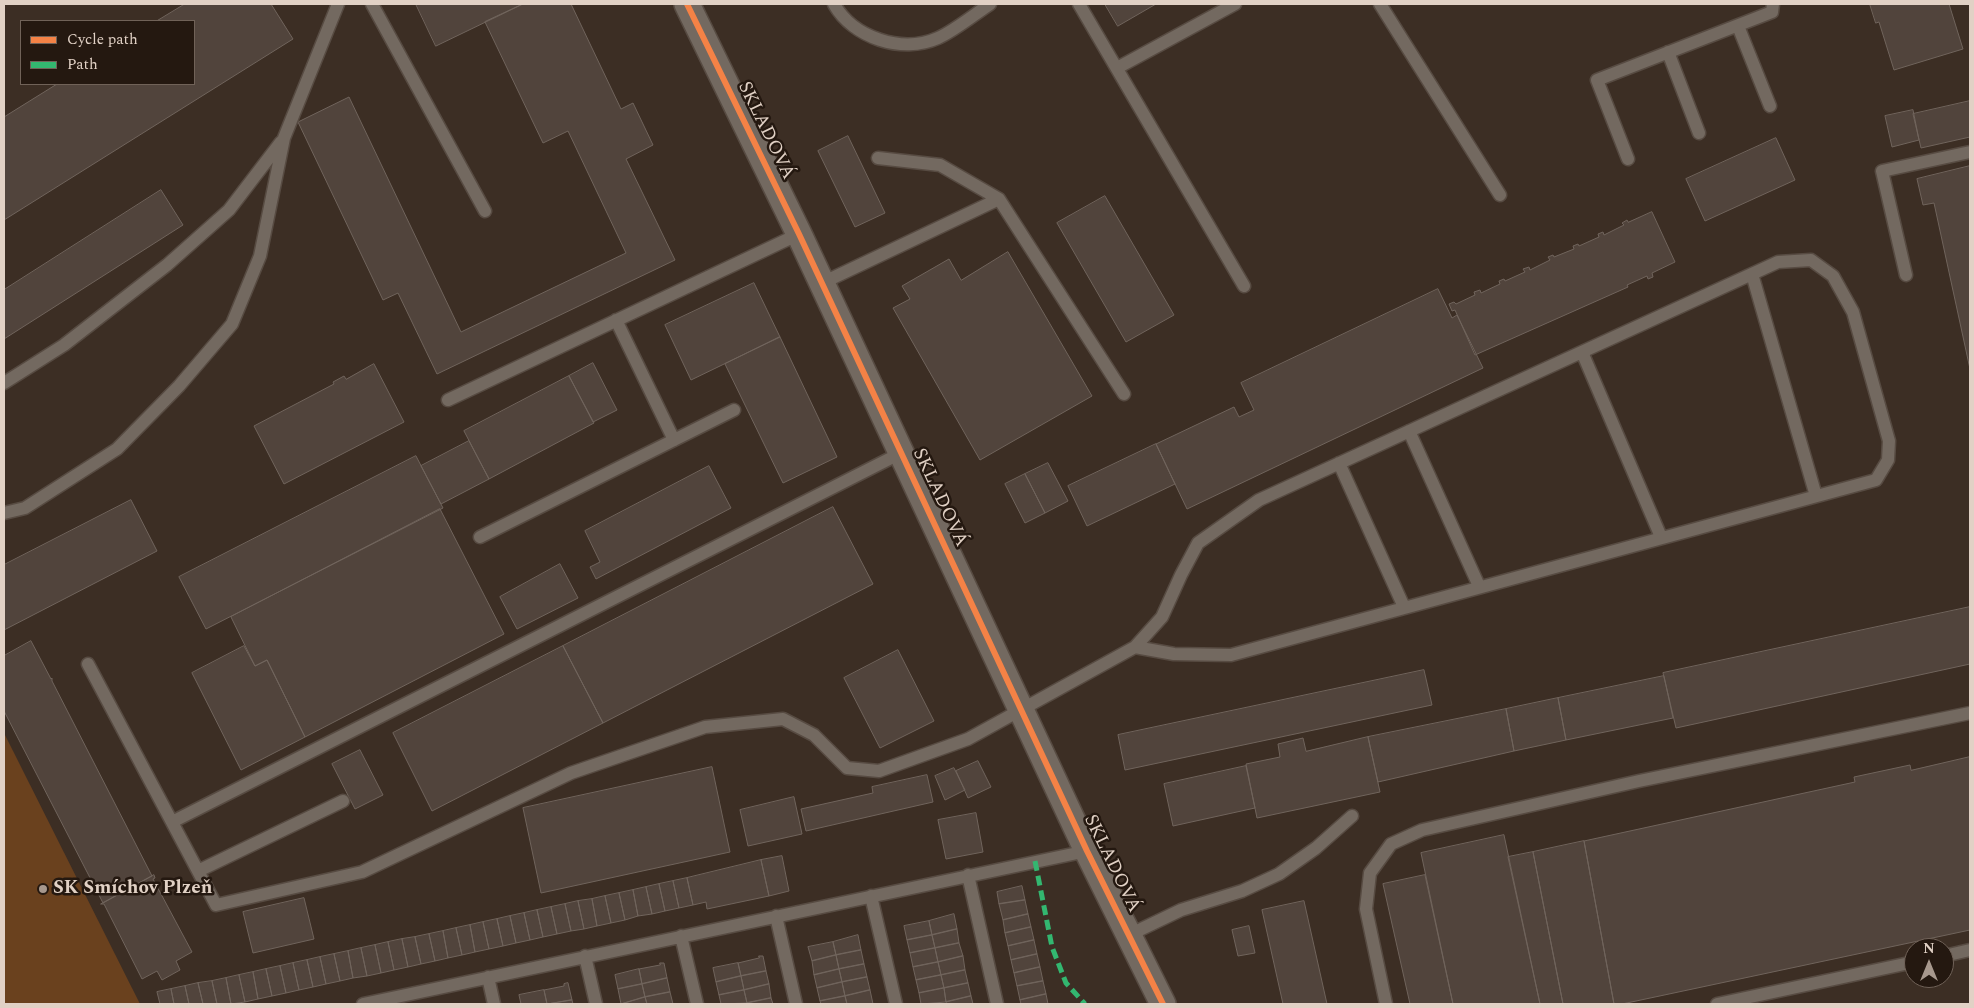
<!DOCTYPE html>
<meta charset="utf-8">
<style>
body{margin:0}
#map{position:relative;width:1974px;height:1008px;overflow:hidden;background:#3c2e24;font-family:Spectral,serif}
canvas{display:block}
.frame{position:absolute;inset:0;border:5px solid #e1d1c5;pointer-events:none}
.legend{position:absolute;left:20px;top:20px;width:175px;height:65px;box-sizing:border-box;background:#241810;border:1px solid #706258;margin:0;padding:6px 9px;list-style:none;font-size:15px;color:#e1d1c5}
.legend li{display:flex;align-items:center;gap:10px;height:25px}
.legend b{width:25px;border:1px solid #706258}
.north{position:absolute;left:1904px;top:938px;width:50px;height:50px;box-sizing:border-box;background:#241810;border:1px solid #706258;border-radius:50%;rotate:0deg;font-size:14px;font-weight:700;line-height:20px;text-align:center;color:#e1d1c5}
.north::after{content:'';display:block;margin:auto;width:18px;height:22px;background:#a7988d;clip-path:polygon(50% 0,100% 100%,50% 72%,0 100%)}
</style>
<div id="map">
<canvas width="1974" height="1008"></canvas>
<div class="frame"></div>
<ul class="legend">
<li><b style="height:6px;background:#f48246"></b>Cycle path</li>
<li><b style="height:6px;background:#33b770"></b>Path</li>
</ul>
<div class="north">N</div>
</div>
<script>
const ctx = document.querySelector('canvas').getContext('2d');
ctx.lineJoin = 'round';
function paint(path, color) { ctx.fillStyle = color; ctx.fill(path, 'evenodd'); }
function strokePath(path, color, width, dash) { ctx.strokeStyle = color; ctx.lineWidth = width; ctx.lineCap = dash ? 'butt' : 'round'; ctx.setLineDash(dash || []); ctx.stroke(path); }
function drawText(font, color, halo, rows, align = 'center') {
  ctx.font = font + ' Spectral,serif'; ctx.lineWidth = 5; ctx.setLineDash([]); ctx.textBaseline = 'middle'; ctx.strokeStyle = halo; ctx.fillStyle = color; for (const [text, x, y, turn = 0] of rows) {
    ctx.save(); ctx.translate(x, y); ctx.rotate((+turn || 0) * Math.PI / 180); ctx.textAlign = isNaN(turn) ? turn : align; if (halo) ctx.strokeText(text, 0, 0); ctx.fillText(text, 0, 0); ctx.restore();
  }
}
paint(new Path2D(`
 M4,733L140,1004H4Z`), '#6a411e');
const building = new Path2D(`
 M185,4H271L293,39L4,220V117L57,84H194V21H157Z
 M416,4H523L436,46Z
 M523,4H571L621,109L633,103L653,145L626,159L675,260L437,374L398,293L383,300L298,122L349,97L461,332L626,253L568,131L543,143L485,22Z
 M1105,4H1156L1118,26Z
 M1870,4H1949L1963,49L1894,70L1879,22L1876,23Z
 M1970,101V137L1921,148L1913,114Z
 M1913,110L1919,140L1892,147L1885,116Z
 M848,136L885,213L855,227L818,151Z
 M1776,138L1795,180L1705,221L1686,179Z
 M1970,166V369L1934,203L1923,205L1917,179Z
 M161,190L183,225L4,339V290Z
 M1105,196L1174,315L1126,342L1057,223Z
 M1652,212L1675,262L1652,273L1653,277L1648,279L1647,276L1627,285L1628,287L1475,355L1455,310L1452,311L1449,304L1454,302L1456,304L1475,295L1474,292L1480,290L1481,293L1500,284L1499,281L1504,279L1505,281L1525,272L1523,269L1529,267L1530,270L1550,260L1548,257L1553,255L1554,257L1574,249L1573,246L1578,244L1579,246L1599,237L1598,234L1603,232L1604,235L1624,225L1622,223L1627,220L1628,222Z
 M1008,252L1092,396L980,460L893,308L910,299L902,286L949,259L961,280Z
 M754,283L780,337L691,380L665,325Z
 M1438,289L1452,318L1457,315L1483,368L1187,509L1156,444L1234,407L1239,417L1254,410L1241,383Z
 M780,337L837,457L783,483L725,364Z
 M593,363L617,410L593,422L569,376Z
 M374,364L404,422L284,484L254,426L334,384L333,382L344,376L346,379Z
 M569,376L594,423L489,479L464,431Z
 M469,441L489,479L441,504L421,466Z
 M1156,444L1175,484L1087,526L1068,486Z
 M416,456L443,508L206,629L179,577Z
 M1048,463L1068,501L1045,513L1025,474Z
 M709,466L731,508L596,579L590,567L600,562L585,531Z
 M1025,474L1045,513L1025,523L1005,484Z
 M131,500L157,551L4,630V565Z
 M833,507L873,584L603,723L563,646Z
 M440,509L504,634L305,737L267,660L255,666L231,617Z
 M560,564L578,598L517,629L500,597Z
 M1970,607V664L1676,728L1663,673Z
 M31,641L51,679L52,678V681L152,876L103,903L4,711V656Z
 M244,646L255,666L267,660L305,737L241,770L192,673Z
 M563,646L603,723L432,811L393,733Z
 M898,650L934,721L880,748L844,678Z
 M1424,670L1432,705L1125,770L1118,735Z
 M1664,676L1673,718L1566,740L1558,698Z
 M1558,698L1566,740L1514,751L1506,709Z
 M1506,709L1514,751L1378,782L1368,737Z
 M1368,737L1380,792L1257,818L1246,764L1280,757L1278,744L1303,738L1306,751Z
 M360,750L383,795L355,809L332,764Z
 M1970,757V930L1622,1004H1614L1584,841L1855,782L1854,777L1910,765L1911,770Z
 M978,761L991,787L968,798L956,771Z
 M1246,766L1255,808L1173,826L1164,784Z
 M712,767L730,852L541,893L523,808Z
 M954,768L965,790L945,800L935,776Z
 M927,775L933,802L806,831L801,809L873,793L872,787Z
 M794,797L802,834L748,846L740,810Z
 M976,813L983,852L946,859L938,820Z
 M1504,835L1540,1004H1453L1421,853Z
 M1584,841L1614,1004H1563L1533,852Z
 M1533,852L1563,1004H1540L1508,857Z
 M782,856L789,891L769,896L761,860Z
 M761,860L769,896L707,909L706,902L693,905L687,878Z
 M154,875L155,878L153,879L192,952L176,961L180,970L162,980L157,971L142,979L104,904H101Z
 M1425,875L1453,1004H1410L1383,884Z
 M687,878L693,905L679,908L673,881Z
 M673,881L679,908L665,911L659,884Z
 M659,884L665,911L652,914L646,887Z
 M1022,886L1025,900L999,904L997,892Z
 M646,887L652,914L638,916L633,890Z
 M633,890L638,916L625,920L619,893Z
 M619,893L625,920L611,923L605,896Z
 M605,896L611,923L597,926L592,899Z
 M304,898L314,939L253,953L243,912Z
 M592,899L597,926L584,929L578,901Z
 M1025,900L1028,914L1003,920L999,904Z
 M578,901L584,929L571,931L565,904Z
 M1304,901L1327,1004H1283L1262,910Z
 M565,904L571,931L557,934L551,907Z
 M551,907L557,934L543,937L537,910Z
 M537,910L543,937L530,940L524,913Z
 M524,913L530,940L516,943L510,916Z
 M954,914L957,929L932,935L929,921Z
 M1028,914L1031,927L1005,933L1003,920Z
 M510,916L516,943L503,946L497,919Z
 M497,919L503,946L489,949L483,922Z
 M929,921L932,935L907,940L904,926Z
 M483,922L489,949L475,952L470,925Z
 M470,925L475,952L462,955L456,928Z
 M1249,926L1255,953L1238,956L1232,930Z
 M1031,927L1034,940L1008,946L1005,933Z
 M456,928L462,955L448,958L443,931Z
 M957,929L959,943L935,948L932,935Z
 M443,931L448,958L435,961L429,934Z
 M429,934L435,961L421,964L415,937Z
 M858,935L861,950L836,955L833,942Z
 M932,935L935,948L910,953L907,940Z
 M415,937L421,964L408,967L402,939Z
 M402,939L408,967L394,970L388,942Z
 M1034,940L1037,954L1011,960L1008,946Z
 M388,942L394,970L381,973L375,945Z
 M833,942L836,955L812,961L808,947Z
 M959,943L963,956L938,962L935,948Z
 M375,945L381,973L367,976L361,948Z
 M361,948L367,976L353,978L348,951Z
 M935,948L938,962L913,967L910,953Z
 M861,950L864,964L839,969L836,955Z
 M348,951L353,978L340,981L334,954Z
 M334,954L340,981L326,984L320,957Z
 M1037,954L1040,967L1014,973L1011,960Z
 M836,955L839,969L814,975L812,961Z
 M759,956H763L766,971L741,976L738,963L759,958Z
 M963,956L965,970L941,975L938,962Z
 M320,957L326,984L313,987L307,960Z
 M307,960L313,987L299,990L293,963Z
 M938,962L941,975L916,980L913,967Z
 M293,963L299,990L286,993L280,966Z
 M660,963H664L667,978L642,984L639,969L660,965Z
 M738,963L741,976L716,982L713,968Z
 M864,964L867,977L842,982L839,969Z
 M280,966L286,993L272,996L266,969Z
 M1040,967L1043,981L1017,986L1014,973Z
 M266,969L272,996L258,999L253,972Z
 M639,969L642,984L618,989L615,975Z
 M839,969L842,982L817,988L814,975Z
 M965,970L968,983L944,988L941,975Z
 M766,971L769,984L744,990L741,976Z
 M253,972L258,999L245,1002L239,975Z
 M239,975L245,1002L231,1004L226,978Z
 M941,975L944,988L919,993L916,980Z
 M741,976L744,990L719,995L716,982Z
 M867,977L870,990L845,996L842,982Z
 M226,978L231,1004H217L212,981Z
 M667,978L670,992L645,997L642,984Z
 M212,981L217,1004H203L198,983Z
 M1043,981L1046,994L1020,1000L1017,986Z
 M842,982L845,996L820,1001L817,988Z
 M198,983L203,1004H189L185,986Z
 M568,983L572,1000L547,1004L544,990L564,986V984Z
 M968,983L971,996L946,1002L944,988Z
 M642,984L645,997L621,1004L618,989Z
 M769,984L771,998L747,1003L744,990Z
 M185,986L189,1004H174L171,989Z
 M944,988L946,1002L921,1004L919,993Z
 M171,989L174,1004H160L157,992Z
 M544,990L547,1004H521L519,995Z
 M744,990L747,1003L721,1004L719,995Z
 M870,990L873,1004H847L845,996Z
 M670,992L673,1004H647L645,997Z
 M1046,994L1048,1004H1021L1020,1000Z
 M845,996L847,1004H821L820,1001Z
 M971,996L973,1004H947L946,1002Z
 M645,997L647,1004H621Z
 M771,998L773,1004H747V1003Z
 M572,1000L573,1004H548Z`);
paint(building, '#51443c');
strokePath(building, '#70645c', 1);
const lane = new Path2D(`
 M372,4L485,211
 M834,4C853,38 902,54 938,38C954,31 975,14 990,4
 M1079,4L1244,286
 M1380,4L1500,195
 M1738,26L1770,106
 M1668,52L1699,133
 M1117,68L1235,4
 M878,158L940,165L999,199L1124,394
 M1628,159L1597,80L1772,12L1773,4
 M1752,274L1816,496
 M1906,275L1882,171L1970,152
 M822,283L999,199
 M616,320L674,440
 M1582,352L1661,537
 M4,383L64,345L167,265L229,210L281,142
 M448,400L799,234
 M1409,431L1479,586
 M1339,463L1404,607
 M4,513L25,508L117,449L179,386L232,324L260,256L284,138L338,4
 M480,537L734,410
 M88,664L216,905L362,872L571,773L705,727L783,719L814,735L847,768L879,771L968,739L1135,647L1162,617L1181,575L1198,543L1259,500L1778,262L1811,260L1833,276L1853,312L1889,441L1888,460L1876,480L1231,655L1174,654L1135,647
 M172,822L901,453
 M198,871L343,801
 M968,875L997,1004
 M871,896L896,1004
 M776,916L796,1004
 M1129,935L1181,910L1242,891L1279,874L1316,848L1352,816
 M681,936L697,1004
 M585,956L596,1004
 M1944,956L1970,950
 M488,977L494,1004
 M363,1004L1087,851
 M1386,1004L1366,909L1370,873L1391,844L1422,830L1639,781L1970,713
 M1717,1004L1914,962`);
const street = new Path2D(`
 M687,4L799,234L1087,851L1163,1004`);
strokePath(lane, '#574b42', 15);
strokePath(street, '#574b42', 28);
strokePath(lane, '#736960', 12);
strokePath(street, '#736960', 25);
strokePath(new Path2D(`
 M1035,861L1052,947L1066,983L1085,1004`), '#33b770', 5, [10, 5]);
strokePath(new Path2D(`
 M687,4L799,234L1087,851L1163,1004`), '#f48246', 6);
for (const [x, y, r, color] of [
 [43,889,5,"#a7988d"]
]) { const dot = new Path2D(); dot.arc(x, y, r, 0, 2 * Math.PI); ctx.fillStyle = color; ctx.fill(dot); strokePath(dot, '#241810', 2); }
drawText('19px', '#e1d1c5', '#241810', [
 ["SKLADOVÁ",765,131,64],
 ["SKLADOVÁ",939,498,65],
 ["SKLADOVÁ",1111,864,64]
]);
drawText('bold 19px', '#e1d1c5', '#241810', [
 ["SK Smíchov Plzeň",53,889]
], 'left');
</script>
